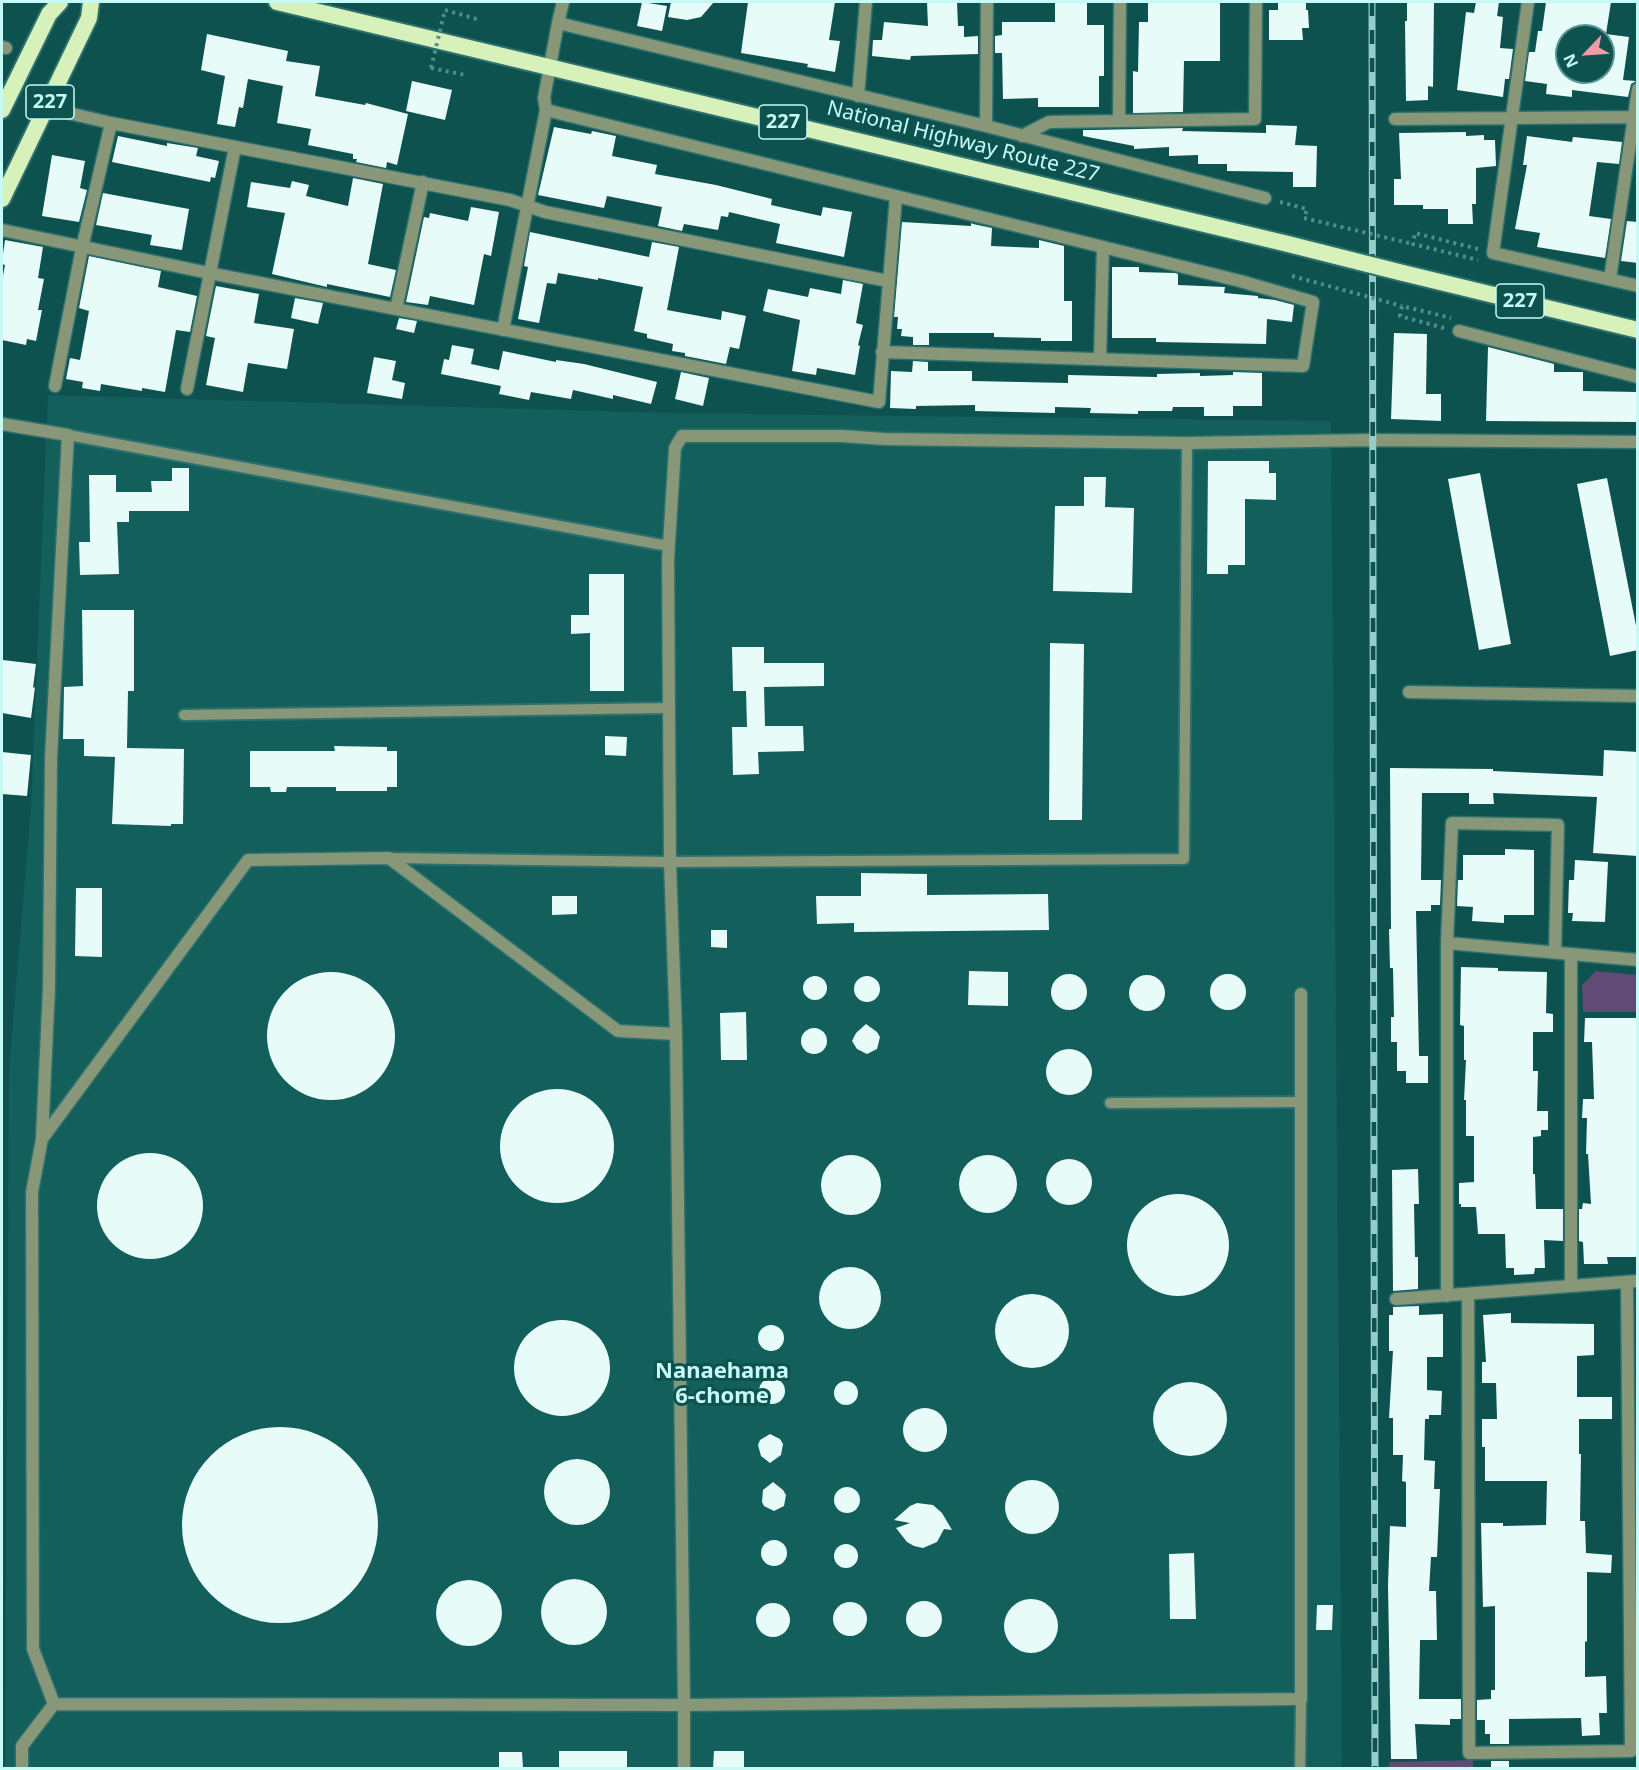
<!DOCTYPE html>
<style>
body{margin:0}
#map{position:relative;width:1639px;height:1770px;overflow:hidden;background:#0d524f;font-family:"Noto Sans",sans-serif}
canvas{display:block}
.frame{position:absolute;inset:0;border:3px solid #c6faf6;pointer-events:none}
.north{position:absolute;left:1555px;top:24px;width:60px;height:60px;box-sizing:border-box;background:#0d524f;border:2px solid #579592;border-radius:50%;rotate:245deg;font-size:16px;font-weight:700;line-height:24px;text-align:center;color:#c6faf6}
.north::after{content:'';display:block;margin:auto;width:21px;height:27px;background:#f39aa8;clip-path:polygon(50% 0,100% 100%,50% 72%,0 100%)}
</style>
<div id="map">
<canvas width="1639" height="1770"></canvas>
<div class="frame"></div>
<div class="north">N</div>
</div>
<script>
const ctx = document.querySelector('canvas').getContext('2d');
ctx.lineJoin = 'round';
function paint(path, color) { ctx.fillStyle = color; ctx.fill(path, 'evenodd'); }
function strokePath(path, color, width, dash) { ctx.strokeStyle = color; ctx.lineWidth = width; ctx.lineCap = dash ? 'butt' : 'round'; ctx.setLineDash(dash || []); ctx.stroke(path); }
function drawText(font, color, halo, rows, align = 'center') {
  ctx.font = font + ' "Noto Sans",sans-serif'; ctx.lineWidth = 6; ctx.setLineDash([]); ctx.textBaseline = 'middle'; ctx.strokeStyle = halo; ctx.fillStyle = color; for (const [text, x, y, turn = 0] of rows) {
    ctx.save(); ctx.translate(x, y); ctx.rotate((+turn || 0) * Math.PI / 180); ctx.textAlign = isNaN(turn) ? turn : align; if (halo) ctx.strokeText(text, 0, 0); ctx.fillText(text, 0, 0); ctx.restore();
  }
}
paint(new Path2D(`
 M48,395L668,413L1331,421L1342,1768H5L9,1069L31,807Z`), '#125f5c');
paint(new Path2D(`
 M1596,971L1637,975V1012H1583L1582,985Z
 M1473,1760V1768H1389V1762Z`), '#614a73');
paint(new Path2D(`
 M642,2L667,6L662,31L637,26Z
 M671,2H714L701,17L687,20L668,17Z
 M748,2H835L829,40L840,41L835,72L807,67L808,64L741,53Z
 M927,2H957L958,26H964V37L978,36V54L911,56L910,60L872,56L873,40H882L884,22L928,26Z
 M1055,2H1087V25H1104V76H1099V107H1038V98L1003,99L1002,53H995V36L1002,35V22H1055Z
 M1148,2H1220V61H1184L1183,112L1133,113V71L1138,72L1139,22H1148Z
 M1278,2H1306V10H1308L1309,28H1302L1303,40H1269V10H1278Z
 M1407,2H1434L1433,87L1428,86V100L1406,101L1405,21H1407Z
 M1476,2H1499L1497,16L1503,17L1500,48L1513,49L1509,79H1505L1503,97L1457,90L1466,12L1474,13Z
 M1546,2H1611L1606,34L1629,37L1623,80L1636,81L1631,84L1628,97L1572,90V97L1546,94L1547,84L1525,81L1529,52H1535L1538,31H1542ZM1567,36H1603V72H1567Z
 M207,34L288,51L286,61L320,66L315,96L365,105L366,103L408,114L397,165L387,162L386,168L356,162L357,159H353V154L308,145L311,129L277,123L283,86L248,79L243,108L239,107L235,127L217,124L225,76L201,70Z
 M412,81L452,90L445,120L406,111Z
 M1266,125L1297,126L1295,145L1317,146L1316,187H1293V172L1227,171V164H1198V155L1169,156V147L1134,149V146L1083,136V130H1093L1183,128L1182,131L1266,133Z
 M554,127L591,134L592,131L616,136L612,156L657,165L655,174L716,185L772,199L771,205L821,216L823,207L852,212L844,257L776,243L780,224L729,212L728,217L721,216L718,230L684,224L682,231L658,226L662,207L607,196L604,208L538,195Z
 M1466,132V136L1484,135V140H1495L1496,166L1476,168V204H1472L1473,224H1448V209H1423V205H1394V179H1401L1399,133Z
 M118,136L167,146V143L198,148L196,156L219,161L215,178L211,177L210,182L112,162Z
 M1527,136L1572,142L1573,137L1622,142L1619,164L1597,162L1589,216L1611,219L1605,258L1537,247L1540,233L1515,229L1527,165H1523Z
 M52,155L85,161L80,188L87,190L79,222L42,216Z
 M353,178L383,184L368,264L396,270L390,297L327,284V287L272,274L285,213L247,207L251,182L290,188L292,181L309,185L306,196L348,206Z
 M103,193L189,209L182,250L150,245L152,235L96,225Z
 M471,207L499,212L491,256L484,254L474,305L430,296L428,305L406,302L424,217L429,218L430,213L468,221Z
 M1627,221L1638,222V263L1621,261Z
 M902,222L971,226V223L973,224L992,228L991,246L1039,248V240L1064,246V301H1072V341H1041V338L994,337V333H929V345H913V337L901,336L902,329H897L898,317H894Z
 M530,232L649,257L652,242L679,247L667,310L721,320L722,311L746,316L739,349L730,347L726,364L685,356V353L672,351L673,344L647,338V334L634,331L643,287L598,278V280L558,273L556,284L547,283L539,323L518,319L528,267L524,266Z
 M5,240L43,247L38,278L44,279L38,310H42L36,341L27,339L26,345L2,340V281L5,265L2,264V261Z
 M89,256L161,271L158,287L197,296L190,332L176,330L165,392L142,388V391L101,384L100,391L82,388L83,382L66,379L70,358L80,360L89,311L79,308Z
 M1112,267H1139V272L1175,273L1178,274V285L1225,287L1224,293L1258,296V298L1275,300L1294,305L1292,322L1267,319L1266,344L1156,342V338H1112Z
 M843,280L863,284L856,323L863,325L858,345L860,346L855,375L817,368L816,375L792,371L800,320L763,311L768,289L808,297L810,288L841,294Z
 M216,286L259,294L254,323L294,329L287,369L248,363L243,392L206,385L215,338L206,336Z
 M295,298L323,303L318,324L291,318Z
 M399,318L417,321L414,333L396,329Z
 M1394,333L1427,334L1426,394H1441V421L1391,419Z
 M452,345L474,349L471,364L499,370L503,351L556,362V360L584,364L657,382L651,404L613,395V399L573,390L571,399L531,392L529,400L499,394L501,386L441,374L444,359L449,360Z
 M1488,347L1554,364V372H1583V391L1638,392V422L1486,421Z
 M374,357L396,361L392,380L405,383L402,399L367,393Z
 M913,361L928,362V371H972V381L1068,383V375L1157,377V374L1200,373V376L1233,375V372L1262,373V406H1233V416H1204V407H1173L1172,411H1138V414L1090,413L1091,408L1055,407V413L975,411V405L916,406V409L890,408L891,371L912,372Z
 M681,372L709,378L703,406L675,399Z
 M1208,461H1269V473H1276V500L1245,499V565H1228V574H1207Z
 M172,468H189V511H129V522H117L119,574L80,575L79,542H90L89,475H116V492H152L151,481H172Z
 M1480,473L1511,644L1479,650L1448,479Z
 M1084,477H1106L1105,507L1134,508L1132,593L1053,591L1055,506H1084Z
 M1607,478L1638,636V650L1610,656L1577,484Z
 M589,574H624V691H590V633L571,634V615H589Z
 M82,610H134V691H128L127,748L184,749L183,824H171V826L112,824L115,757L84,756V739H63L64,687L83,686Z
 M1050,643L1084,644L1082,820H1049Z
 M732,647H764V663H824V686L764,687L765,726H803L804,751L758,752L759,774L733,775L732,727H747L746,691H733Z
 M3,660L36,664L33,688L35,687L31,718L2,713Z
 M605,736L627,737L626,756L605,755Z
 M334,746L387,747V751H397V787H387V791H336V787H287L286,792H271L270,787H250V751H335Z
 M1604,750L1638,752V856L1593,853L1597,797L1493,793L1494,804H1469V793H1422L1421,880H1441L1440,905H1431V911H1416L1419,1056H1428V1083H1406V1071H1397V1042H1391V1017H1394L1393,968H1390L1389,929H1391L1390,768L1493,769V771L1603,776Z
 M2,752L31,755L27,796L2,794Z
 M1505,849L1534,850V915H1504V923L1472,921L1473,907L1457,906L1458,880H1463V855H1505Z
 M1575,860L1608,862L1605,922L1572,921L1573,913H1568L1569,880H1574Z
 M861,873L927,874V895L1048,894L1049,930L854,932V923L817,924L816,896H861Z
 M76,888H102V957L75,956Z
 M552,896H577V914L552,915Z
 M711,930H727V948L711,947Z
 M1461,967L1498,968V971L1547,972L1546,1013L1553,1014V1032H1533V1071H1538L1537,1111H1548V1130H1541V1136L1533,1137V1174H1535L1536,1209H1563V1241L1544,1240L1545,1268H1535L1534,1274L1514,1275V1268H1506L1505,1234H1478L1476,1207H1461V1204H1459V1183L1474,1182V1136H1466V1100H1464L1466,1060H1464V1026L1460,1025Z
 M969,971L1008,972V1006L968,1005Z
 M267 1036a64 64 0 1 1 128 0a64 64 0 1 1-128 0Z
 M1051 992a18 18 0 1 1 36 0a18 18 0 1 1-36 0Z
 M1210 992a18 18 0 1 1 36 0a18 18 0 1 1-36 0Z
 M1129 993a18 18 0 1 1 36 0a18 18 0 1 1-36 0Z
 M803 988a12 12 0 1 1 24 0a12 12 0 1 1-24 0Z
 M854 989a13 13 0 1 1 26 0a13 13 0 1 1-26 0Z
 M746,1012L747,1060H721L720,1013Z
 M1585,1018H1638V1257H1607L1608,1264H1584L1583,1242L1579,1241V1209H1582L1583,1203L1591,1204L1588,1154H1586L1587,1118H1582L1583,1099H1594L1592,1042H1584Z
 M866,1024L877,1032L880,1037L877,1049L867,1054L857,1049L852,1041L856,1033Z
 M801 1041a13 13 0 1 1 26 0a13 13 0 1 1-26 0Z
 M1046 1072a23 23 0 1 1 46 0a23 23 0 1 1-46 0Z
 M500 1146a57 57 0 1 1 114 0a57 57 0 1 1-114 0Z
 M97 1206a53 53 0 1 1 106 0a53 53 0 1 1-106 0Z
 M821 1185a30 30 0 1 1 60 0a30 30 0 1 1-60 0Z
 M959 1184a29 29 0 1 1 58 0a29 29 0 1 1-58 0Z
 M1046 1182a23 23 0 1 1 46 0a23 23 0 1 1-46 0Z
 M1418,1169L1419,1204H1414L1415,1257H1418V1289L1393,1291L1392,1170Z
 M1127 1245a51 51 0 1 1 102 0a51 51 0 1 1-102 0Z
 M819 1298a31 31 0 1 1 62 0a31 31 0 1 1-62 0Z
 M995 1331a37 37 0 1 1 74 0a37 37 0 1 1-74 0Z
 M1419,1306V1315L1443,1314V1357H1427V1390L1442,1391L1441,1415H1429V1419H1425L1424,1460L1435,1461L1434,1489H1440L1437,1557H1431L1429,1591H1436L1437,1640H1420L1419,1699H1461V1719H1450V1725L1415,1724L1417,1759H1391L1388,1585L1390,1526L1406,1527V1482L1402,1481L1403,1455H1393V1418H1389L1393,1351H1389V1315H1393V1307Z
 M1511,1313V1323L1594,1324V1355L1577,1356V1397H1612V1419H1579V1454H1581L1580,1521H1585L1586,1553L1612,1555L1611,1573L1587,1572V1642L1585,1641V1677L1606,1676L1607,1713H1599L1600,1735L1582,1736L1581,1718L1509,1719V1744H1490V1734H1485V1720H1477V1700L1491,1699V1690H1495V1606L1483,1607L1481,1523H1503V1526L1546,1525L1547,1481H1485V1447H1482V1419H1497L1496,1383H1482V1362H1486L1483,1315Z
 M514 1368a48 48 0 1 1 96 0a48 48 0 1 1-96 0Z
 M758 1338a13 13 0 1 1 26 0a13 13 0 1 1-26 0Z
 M759 1391a13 13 0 1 1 26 0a13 13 0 1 1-26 0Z
 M834 1393a12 12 0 1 1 24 0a12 12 0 1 1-24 0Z
 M1153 1419a37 37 0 1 1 74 0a37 37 0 1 1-74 0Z
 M903 1430a22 22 0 1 1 44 0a22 22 0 1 1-44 0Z
 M182 1525a98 98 0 1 1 196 0a98 98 0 1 1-196 0Z
 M770,1434L780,1439L783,1444L781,1455L770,1463L761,1456L758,1445L760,1440Z
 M544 1492a33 33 0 1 1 66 0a33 33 0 1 1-66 0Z
 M1005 1507a27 27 0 1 1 54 0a27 27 0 1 1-54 0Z
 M773,1482L783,1490L786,1495L784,1506L774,1511L764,1506L762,1502L763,1490Z
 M834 1500a13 13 0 1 1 26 0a13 13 0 1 1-26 0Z
 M917,1503L933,1505L942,1513L952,1530L944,1529L937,1542L923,1548L914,1546L907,1542L896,1528L910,1523L894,1520L910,1506Z
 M761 1553a13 13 0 1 1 26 0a13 13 0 1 1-26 0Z
 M834 1556a12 12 0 1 1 24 0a12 12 0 1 1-24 0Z
 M1194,1553L1196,1619H1170L1169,1554Z
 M541 1612a33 33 0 1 1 66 0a33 33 0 1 1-66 0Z
 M436 1613a33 33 0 1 1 66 0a33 33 0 1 1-66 0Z
 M1004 1626a27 27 0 1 1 54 0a27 27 0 1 1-54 0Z
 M906 1619a18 18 0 1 1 36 0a18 18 0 1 1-36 0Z
 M833 1619a17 17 0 1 1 34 0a17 17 0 1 1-34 0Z
 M756 1620a17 17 0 1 1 34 0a17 17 0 1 1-34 0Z
 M1317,1605H1333L1332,1630H1316Z
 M559,1751H627V1768H559Z
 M714,1751H744V1768H713Z
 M499,1752H522L523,1768H499Z
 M1491,1761H1509V1768H1491Z`), '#e7fbf9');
const service = new Path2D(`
 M68,435L668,546
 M184,715L669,708
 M389,858L670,862L1184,859L1187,443
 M1110,1103L1301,1102
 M1300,1768L1301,1699`);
const minor = new Path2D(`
 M1528,2L1493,253L1638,286
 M558,23L563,2
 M2,47L6,48
 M858,96L866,2
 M47,108L111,123L510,200L545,212L888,281
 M546,110L1103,247L1240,281L1313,302L1303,366L882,352
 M1395,119L1638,117
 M1119,120L1120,2
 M986,126L987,2
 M1022,136L1049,122L1255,119L1256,2
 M2,230L209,273L879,402L896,197
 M1610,279L1638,89
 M396,309L423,182
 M503,330L546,110L544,98L558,23L986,126L1265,198
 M1459,331L1638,377
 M1100,359L1103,247
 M55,386L82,248L111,123
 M187,389L235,147
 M2,424L68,435L51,758L49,988L42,1137
 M1409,692L1638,696
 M1447,943L1638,960
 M1571,1286V954
 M1468,1294L1469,1753L1631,1751L1627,1282
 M1447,1296V943L1452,823L1558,825L1555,952
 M1396,1299L1638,1281
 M54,1704L684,1705L676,1034L670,862L668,560L675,448L682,436H842L884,439L1187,443L1372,440L1638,442
 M54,1704L33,1649L32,1192L42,1139L248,860L389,858L618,1031L676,1034
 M22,1768V1746L54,1704
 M684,1768V1705L1301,1699V994`);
const trunk = new Path2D(`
 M277,2L1288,244
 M2,110L49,14L60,2
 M2,199L89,18L91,2
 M1403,273L1638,330`);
strokePath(service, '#2e706d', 14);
strokePath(minor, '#2e706d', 15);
strokePath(trunk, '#2e706d', 20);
strokePath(new Path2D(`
 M445,10L480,20
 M431,68L465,75
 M1280,202L1307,209L1304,218
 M1478,249L1415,233L1413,244L1478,260
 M1444,328L1400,316L1402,306L1451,318`), '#4f8e8a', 4, [3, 4.5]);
strokePath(service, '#879778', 10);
strokePath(minor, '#879778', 12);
strokePath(trunk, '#d6f2ba', 16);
const rail = new Path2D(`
 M1372,2L1375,1768`);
strokePath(rail, '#94cdc9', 7);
strokePath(rail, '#0d524f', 4.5, [14]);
const trunkBridge = new Path2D(`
 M1288,244L1403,273`);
strokePath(trunkBridge, '#2e706d', 20, []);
strokePath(new Path2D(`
 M431,68L445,10
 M1304,218L1413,244
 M1292,276L1402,306`), '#4f8e8a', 4, [3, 4.5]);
strokePath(trunkBridge, '#d6f2ba', 16);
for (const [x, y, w] of [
 [50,102,48],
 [783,122,48],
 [1520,301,48]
]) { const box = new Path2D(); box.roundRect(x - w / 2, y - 17, w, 34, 4.5); ctx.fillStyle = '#0d524f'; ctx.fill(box); strokePath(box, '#c6faf6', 1.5); }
drawText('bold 20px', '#c6faf6', null, [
 ["227",50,102],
 ["227",783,122],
 ["227",1520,301]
]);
drawText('21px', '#c6faf6', '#0d524f', [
 ["National Highway Route 227",963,142,14]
]);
drawText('bold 22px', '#c6faf6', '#0d524f', [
 ["Nanaehama",722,1372],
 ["6-chome",722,1397]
]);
</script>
